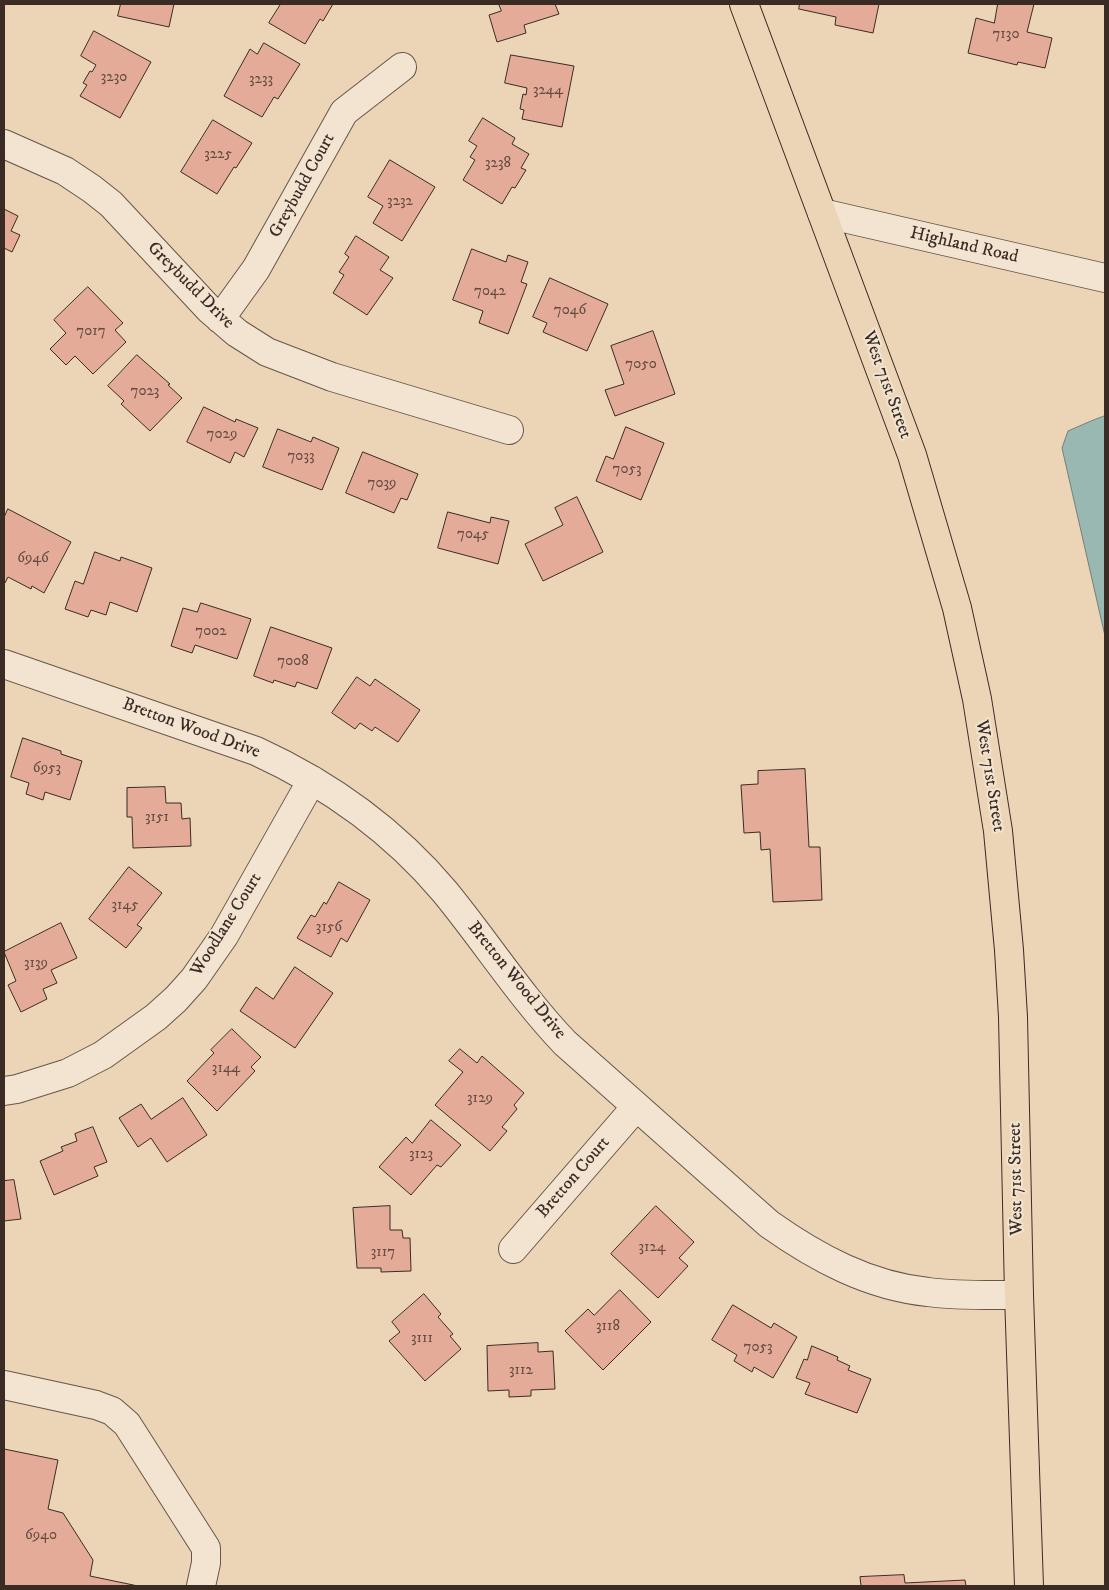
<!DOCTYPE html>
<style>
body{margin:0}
#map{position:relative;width:1109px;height:1590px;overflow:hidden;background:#ebd5b6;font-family:"IM FELL DW Pica",serif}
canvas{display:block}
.frame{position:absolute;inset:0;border:5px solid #3b2b25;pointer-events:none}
</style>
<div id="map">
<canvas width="1109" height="1590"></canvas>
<div class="frame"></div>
</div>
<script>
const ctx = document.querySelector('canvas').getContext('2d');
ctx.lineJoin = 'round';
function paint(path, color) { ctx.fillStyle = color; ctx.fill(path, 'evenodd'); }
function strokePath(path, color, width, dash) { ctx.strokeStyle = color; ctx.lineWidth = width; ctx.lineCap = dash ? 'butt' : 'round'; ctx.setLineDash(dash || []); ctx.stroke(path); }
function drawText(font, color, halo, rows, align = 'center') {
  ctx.font = font + ' "IM FELL DW Pica",serif'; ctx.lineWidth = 4; ctx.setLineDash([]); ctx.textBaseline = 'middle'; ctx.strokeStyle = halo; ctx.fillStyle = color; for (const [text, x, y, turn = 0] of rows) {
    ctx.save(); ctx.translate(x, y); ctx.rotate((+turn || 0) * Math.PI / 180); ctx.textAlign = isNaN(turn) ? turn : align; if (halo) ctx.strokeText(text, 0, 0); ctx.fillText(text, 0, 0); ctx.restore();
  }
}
const water = new Path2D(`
 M1105,416V636L1062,448L1068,431L1091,421Z`);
paint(water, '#98b8b1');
strokePath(water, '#738079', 1);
const building = new Path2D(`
 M121,4H174L169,27L118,16Z
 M281,4H333L323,21L320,19L305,44L269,23Z
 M499,4H555L559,14L524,25L526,33L497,42L489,15L501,11Z
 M800,4H879L873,33L835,25L836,17L799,9Z
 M998,4H1034L1027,32L1052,38L1045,68L1018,62L1017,65L968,53L976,18L994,23Z
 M94,31L151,62L120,118L80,96L87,85L83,83L90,71L92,72L96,65L81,56Z
 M264,43L300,64L278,99L274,97L262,117L224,96L250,49L257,54Z
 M511,55L574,66L562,127L522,119L524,110L520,109L523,94L526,95L527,88L505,83Z
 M483,118L515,138L512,144L529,154L521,168L526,170L515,188L512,187L502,204L463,180L475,160L470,157L477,146L469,141Z
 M213,120L252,143L236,168L234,167L217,194L181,172Z
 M390,160L435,187L402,241L373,223L383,206L368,197Z
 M4,209L18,216L11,231L20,235L12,252L4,248Z
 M356,236L389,257L380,270L393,278L367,315L333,293L344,275L339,272L349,257L345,254Z
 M472,249L506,262L508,255L528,262L521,282L527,284L508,334L479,323L483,311L453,300Z
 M550,278L608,304L587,351L543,332L547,323L533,317Z
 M88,287L123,323L115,330L126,342L93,374L75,356L66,365L50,349L66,333L54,320Z
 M653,331L675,394L615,416L605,390L624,384L611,346Z
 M137,355L170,384L168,385L182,398L150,431L121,404L124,401L108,386Z
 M204,407L235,422L236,419L258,428L244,457L235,452L230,463L187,442Z
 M626,427L664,443L641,500L596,481L606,456L613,459Z
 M278,429L311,442L313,437L339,448L322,490L263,467Z
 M363,452L418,474L407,500L401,498L394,513L346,493Z
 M577,497L603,552L543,581L525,544L563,525L555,508Z
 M8,509L71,542L44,593L32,586L31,589L8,577L5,583L4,582V518Z
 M448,512L490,523L491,517L509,521L498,564L438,548Z
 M95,552L120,561L121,557L152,568L137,612L110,602L106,615L91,610L88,617L65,609L75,581L83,584Z
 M201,603L251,619L237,659L195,645L192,653L171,646L183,608L197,612Z
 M271,627L332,648L317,689L297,682L295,687L274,680L273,683L254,676Z
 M357,677L370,686L375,679L420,710L398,742L375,727L372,731L360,723L355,729L332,713Z
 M23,738L61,751V754L82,761L70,800L45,792L43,800L26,794L29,783L11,777Z
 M805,769L809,847H820L822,900L773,902L770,849L761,850L760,832L744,833L741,785L758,784V771Z
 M165,787L166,803H181L182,819L190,818L191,846L133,848L132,817H127V788Z
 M129,867L162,893L137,925L142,928L126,948L89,919Z
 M339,882L370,900L347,942L341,938L331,957L297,938L311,915L315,917L324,902L326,904Z
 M61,923L77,958L51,970L57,983L43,989L47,999L21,1012L8,985L16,981L4,952Z
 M295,967L333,993L295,1048L240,1011L256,987L273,999Z
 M232,1029L261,1057L251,1067L255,1071L217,1111L187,1081L214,1053L211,1050Z
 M460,1049L477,1063L482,1056L524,1093L514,1105L517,1109L502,1127L507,1131L490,1151L435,1105L463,1072L449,1061Z
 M183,1098L207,1135L167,1162L151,1138L138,1147L119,1118L141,1104L151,1119Z
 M431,1120L461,1145L441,1167L437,1165L411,1195L379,1167L406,1137L412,1143Z
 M93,1127L107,1162L94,1167L98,1176L54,1195L40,1161L63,1151L61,1147L77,1141L75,1134Z
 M14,1180L21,1219L4,1221V1181Z
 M390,1206V1230H402L403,1238H410L411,1271L381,1272V1268H357L353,1208Z
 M656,1206L694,1242L679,1258L688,1266L658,1298L611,1254Z
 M620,1290L651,1322L603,1370L565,1331L588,1309L594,1315Z
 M424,1294L441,1314L438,1317L453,1334L450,1336L461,1349L425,1381L389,1341L400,1332L392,1322Z
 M733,1305L771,1328L774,1323L797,1337L773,1378L754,1367L752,1372L734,1361L737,1355L712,1340Z
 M538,1343V1352L553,1351L555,1389L531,1390V1396L509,1397V1390L488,1391L487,1346Z
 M812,1346L838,1357L837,1360L850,1366L848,1370L871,1379L857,1413L805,1394L810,1383L796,1378L804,1359L807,1360Z
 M4,1449L58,1460L48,1509L63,1513L93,1560L90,1576L138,1586H4Z
 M904,1575L905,1583L965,1580L966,1586H861L860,1577Z`);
paint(building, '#e3ab98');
strokePath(building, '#3b2b25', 1);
const minor = new Path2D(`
 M4,144L65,171L92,189L111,204L209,309L237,333L267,352L332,377L509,430
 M822,213L1105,278
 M220,319L256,269L344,112L402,67
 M4,664L256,751C328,784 393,830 445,892C486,942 521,997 565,1043L769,1224C817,1258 869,1286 928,1292C958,1296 989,1295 1019,1295
 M4,1091L17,1089L68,1073L103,1055L156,1017L176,999L194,979L224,936L312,780
 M513,1249L636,1107
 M4,1385L96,1405L112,1411L127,1424L206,1548V1563L201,1586`);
const major = new Path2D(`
 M744,4L912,455L957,608L977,699L998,831L1009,950L1013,1017L1019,1295L1029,1586`);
strokePath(minor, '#675649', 30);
strokePath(major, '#3b2b25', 30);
strokePath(minor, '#f2e4d0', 28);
strokePath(major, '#ebd5b6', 28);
drawText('15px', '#654b42', null, [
 ["7130",1006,35],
 ["3230",114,78],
 ["3233",261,80],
 ["3244",548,91],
 ["3225",218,155],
 ["3238",498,164],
 ["3232",400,202],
 ["7042",490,292],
 ["7046",570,311],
 ["7017",91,332],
 ["7050",641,365],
 ["7023",145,392],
 ["7029",222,435],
 ["7033",301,457],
 ["7053",627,470],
 ["7039",382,484],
 ["7045",473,535],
 ["6946",33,559],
 ["7002",211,632],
 ["7008",293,662],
 ["6953",47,769],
 ["3151",157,818],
 ["3145",125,906],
 ["3156",329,928],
 ["3139",36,964],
 ["3144",226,1069],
 ["3129",480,1099],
 ["3123",421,1155],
 ["3124",652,1248],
 ["3117",383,1253],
 ["3118",608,1327],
 ["3111",422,1339],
 ["7053",758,1348],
 ["3112",521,1371],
 ["6940",41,1536]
]);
drawText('18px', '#3b2b25', '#f2e4d0', [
 ["Greybudd Court",303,186,-61],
 ["Highland Road",964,246,13],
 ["Greybudd Drive",190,286,45],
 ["West 71st Street",886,385,70],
 ["Bretton Wood Drive",191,729,20],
 ["West 71st Street",989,776,81],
 ["Woodlane Court",227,925,-58],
 ["Bretton Wood Drive",516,981,51],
 ["Bretton Court",574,1178,-49],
 ["West 71st Street",1017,1179,-91]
]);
</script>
